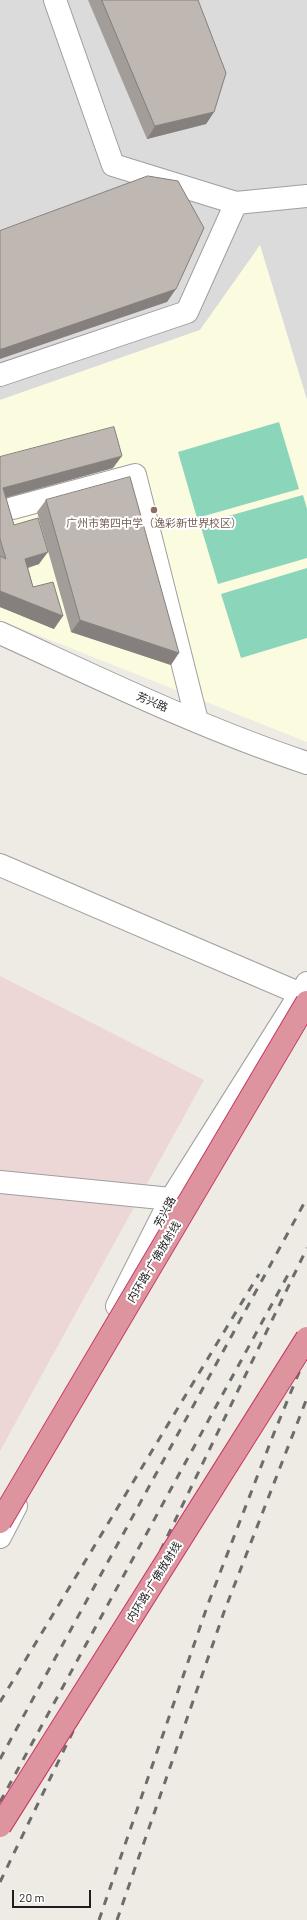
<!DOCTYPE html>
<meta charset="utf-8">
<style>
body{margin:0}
#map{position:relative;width:307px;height:1920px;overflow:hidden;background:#eeebe5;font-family:Barlow,sans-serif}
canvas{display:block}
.scale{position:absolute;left:12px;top:1890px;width:79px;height:18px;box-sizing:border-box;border:2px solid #1e1e1e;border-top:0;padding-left:5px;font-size:12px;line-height:14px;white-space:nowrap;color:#1e1e1e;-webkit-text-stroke:3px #fff;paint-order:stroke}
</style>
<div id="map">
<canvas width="307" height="1920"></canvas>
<div class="scale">20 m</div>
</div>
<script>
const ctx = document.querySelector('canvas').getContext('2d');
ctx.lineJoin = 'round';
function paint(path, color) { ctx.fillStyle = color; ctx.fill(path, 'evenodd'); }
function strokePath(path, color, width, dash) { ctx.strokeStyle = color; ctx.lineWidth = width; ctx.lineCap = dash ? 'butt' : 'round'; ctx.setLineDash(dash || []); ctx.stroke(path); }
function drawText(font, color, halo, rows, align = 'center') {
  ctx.font = font + ' Barlow,"Noto Sans SC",sans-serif'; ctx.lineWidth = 4; ctx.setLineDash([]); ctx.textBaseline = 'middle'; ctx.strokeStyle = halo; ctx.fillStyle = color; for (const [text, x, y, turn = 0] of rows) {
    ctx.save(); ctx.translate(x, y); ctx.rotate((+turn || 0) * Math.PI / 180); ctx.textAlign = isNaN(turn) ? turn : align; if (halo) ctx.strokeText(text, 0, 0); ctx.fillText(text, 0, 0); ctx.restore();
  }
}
paint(new Path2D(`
 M0,0H307V400L260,246L200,330L0,400Z`), '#dcdbdb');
paint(new Path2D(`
 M0,976L204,1080L0,1451Z`), '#edd7d6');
paint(new Path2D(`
 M260,245L307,400V742L0,620V400L200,330Z`), '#fbfbe0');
paint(new Path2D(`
 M279,422L299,489L197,518L178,452Z
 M303,495L307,509V558L218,584L200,524Z
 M307,568V638L241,658L221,594Z`), '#8bd5bb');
const minor = new Path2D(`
 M55,0L113,165L236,203
 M0,375L187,312L236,203L307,196
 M13,508L135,475L197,721
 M0,633C101,679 201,728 307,763
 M0,865L301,994
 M0,1182L171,1199
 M117,1306L171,1199L307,983
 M0,1537L16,1506`);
strokePath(minor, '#9f9f9f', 24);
strokePath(minor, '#fff', 22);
strokePath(new Path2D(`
 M0,1702L259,1274
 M0,1759L307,1198
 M0,1802L290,1271
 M0,1882L307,1248
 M99,1920L208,1604L274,1433L307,1353
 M117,1920L224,1612L307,1398`), '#6c6c6c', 3, [8, 8]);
const highwayBridge = new Path2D(`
 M0,1522L307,1002
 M0,1826L307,1338`);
strokePath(highwayBridge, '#c73663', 24, []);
strokePath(highwayBridge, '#dd949f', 22);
paint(new Path2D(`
 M88,0H198L214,112L206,124L147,139Z
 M0,457L113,468L6,498L14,525L39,564L28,568L33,587L54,629L0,607Z
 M46,500L171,665L71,632L37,512Z`), '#a39d99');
paint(new Path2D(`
 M214,112L206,124L147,139L155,126Z
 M176,289L167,302L0,359V349Z
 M122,456L113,468L0,499L3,488Z
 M48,552L39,564L17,571L25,559Z
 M0,591L63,616L54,629L0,607Z
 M80,620L179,653L171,665L71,632Z`), '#85807d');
const building = new Path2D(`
 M102,0H198L226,73L214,112L155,126Z
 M148,176L178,181L204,228L176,289L2,349H0V231Z
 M114,427L122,456L3,488L14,525L38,518L48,552L25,559L33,587L53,582L63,616L0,591V556L6,559L0,539V457Z
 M130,477L179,653L80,620L46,500Z`);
paint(building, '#beb7b2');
strokePath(building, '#85807d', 1);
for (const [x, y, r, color] of [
 [154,510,4,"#8d6e63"]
]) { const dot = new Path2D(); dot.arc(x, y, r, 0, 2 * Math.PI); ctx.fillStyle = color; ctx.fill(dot); strokePath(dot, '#fff', 1.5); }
drawText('11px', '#785e54', '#fff', [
 ["广州市第四中学（逸彩新世界校区）",154,523]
]);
drawText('11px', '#1e1e1e', '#fff', [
 ["芳兴路",152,702,23],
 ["芳兴路",165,1212,-62],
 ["内环路-广佛放射线",154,1262,-59],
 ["内环路-广佛放射线",154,1582,-58]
]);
</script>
